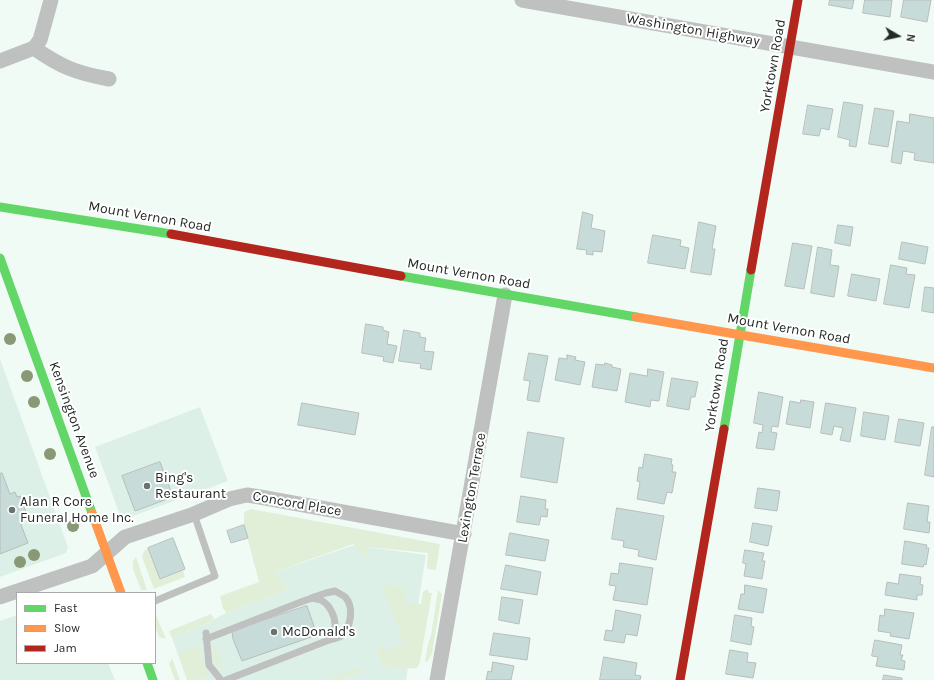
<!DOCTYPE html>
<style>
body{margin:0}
#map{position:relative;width:934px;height:680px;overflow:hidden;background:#f1fbf6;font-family:Karla,sans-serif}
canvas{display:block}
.legend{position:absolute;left:16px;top:592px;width:140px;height:72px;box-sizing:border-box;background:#fff;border:1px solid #a7aaa9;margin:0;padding:5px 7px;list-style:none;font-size:12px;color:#232a27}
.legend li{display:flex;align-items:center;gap:8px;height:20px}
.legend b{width:20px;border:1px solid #a7aaa9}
.north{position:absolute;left:878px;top:16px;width:40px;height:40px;-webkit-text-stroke:3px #fff;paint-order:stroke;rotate:99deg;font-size:11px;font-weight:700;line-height:16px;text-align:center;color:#232a27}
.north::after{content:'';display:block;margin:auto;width:14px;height:18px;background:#232a27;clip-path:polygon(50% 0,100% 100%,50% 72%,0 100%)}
</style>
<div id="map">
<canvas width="934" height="680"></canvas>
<ul class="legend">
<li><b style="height:5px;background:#63d668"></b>Fast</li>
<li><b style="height:5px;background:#ff974d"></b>Slow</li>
<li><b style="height:5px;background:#b3261e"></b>Jam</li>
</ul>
<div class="north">N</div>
</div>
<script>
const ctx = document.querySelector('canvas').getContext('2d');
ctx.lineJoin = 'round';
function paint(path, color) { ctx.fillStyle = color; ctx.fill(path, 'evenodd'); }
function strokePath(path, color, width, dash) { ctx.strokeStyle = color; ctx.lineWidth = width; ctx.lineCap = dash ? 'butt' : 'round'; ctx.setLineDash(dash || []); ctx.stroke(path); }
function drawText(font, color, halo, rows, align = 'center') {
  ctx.font = font + ' Karla,sans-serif'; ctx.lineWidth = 4; ctx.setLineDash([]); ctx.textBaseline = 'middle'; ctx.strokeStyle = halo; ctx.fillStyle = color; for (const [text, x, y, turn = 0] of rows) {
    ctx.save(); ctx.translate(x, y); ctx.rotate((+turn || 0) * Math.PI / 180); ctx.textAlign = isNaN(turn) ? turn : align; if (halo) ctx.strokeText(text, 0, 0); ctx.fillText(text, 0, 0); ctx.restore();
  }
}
paint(new Path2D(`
 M0,359L68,547L66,553L0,577Z
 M200,407L228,481L125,519L121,518L95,447Z
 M354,545L426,555L406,680H187L172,638L205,624L226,613L286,590L287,588L274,574L275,572Z
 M17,615V663H108L115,680H0V621Z`), '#ddf0e7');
paint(new Path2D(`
 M251,509L440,544L436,570L428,569L427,567L428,553L369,547L367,559L353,544L275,572V574L287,588L286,590L226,613L223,608L220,596L259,582L244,525V512Z
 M148,548L160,579L183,570L185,577L154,589L142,557L144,551Z
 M136,557L147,590H141L133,569V561Z
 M381,584L406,589L405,603L421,604L423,592L425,590H428L429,593H432L420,662L417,668C410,669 386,669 382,663C378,660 379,652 378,648L383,645L385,652L404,643Z
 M438,590L442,594L432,654L427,662L425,661L428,644L431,635Z
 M211,614L214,619L205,624L172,638L169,631Z
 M156,615L166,639L159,637L155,626Z
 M200,644L201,658L210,675L197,680H187L178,653Z
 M215,645L224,670L223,671C215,665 211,656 212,646Z
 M172,658L180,680H175L169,664Z
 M360,667L362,669L361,672L339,680H324Z`), '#e2efd8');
const building = new Path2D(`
 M830,0H854L852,9L829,5Z
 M865,0H892L890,17L863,13Z
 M904,0H931L927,22L901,17Z
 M844,102L863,105L856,147L849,146L850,140L838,137Z
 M808,105L833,109L829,130L821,128L819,136L803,134Z
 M875,108L894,111L888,147L869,144Z
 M910,114L934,118V163L914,160L915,153L903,151L901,164L891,162L897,121L909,123Z
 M583,212L593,215L591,228L605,231L602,252L593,251V255L586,254L587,250L577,249Z
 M699,222L716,226L712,249H715L711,275L691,272Z
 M838,225L853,227L850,246L835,243Z
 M653,235L681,240L680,246L689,248L685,269L648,263Z
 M902,242L928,247L925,264L899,259Z
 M793,243L812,246L804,289L785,286Z
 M818,247L832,250L830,265L839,266L834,297L811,293Z
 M891,265L907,268L906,274L915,275L909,308L884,304Z
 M852,274L880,279L876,301L848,296Z
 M925,287L934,288V313L922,311Z
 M366,324L383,327V330L389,332L387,344L397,346L393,363L383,361L384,357L362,353Z
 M404,330L420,333V337L426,338L424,351L434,352L431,370L420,368L421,364L399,361Z
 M529,353L548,356L539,402L527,400L530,381L524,380Z
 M567,355L576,357L575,360L585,362L580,385L555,380L559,358L567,359Z
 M605,363L612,365V367L621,369L617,391L592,387L596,364L604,365Z
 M648,369L664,372L659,401L651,400L650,407L625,402L630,373L647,376Z
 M672,378L698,382L695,397H691L689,410L667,406Z
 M759,392L783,397L778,427L772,426L771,432L777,433L774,450L756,448L759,432L762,433L763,425L754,423Z
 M801,400L814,402L810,428L786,424L790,401L800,403Z
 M302,403L359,413L355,435L298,425Z
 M826,403L856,408L850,442L840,440L843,428L834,426L832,435L821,433Z
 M864,412L889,416L885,440L861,436Z
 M899,419L924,423L920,446L895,442Z
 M932,427H934V477L925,475Z
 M528,432L564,438L557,483L521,477Z
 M645,454L672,459L671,464L673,465L672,472H676L672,493L667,492L664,504L637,499L640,482L637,481L639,467L642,468Z
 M160,462L173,497L135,511L122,476Z
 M2,473L10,494L15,492L17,497L20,496L27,515L23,516L24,520L20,522L28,543L0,554V474Z
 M758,488L780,491L777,511L755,508Z
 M521,496L546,500L545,509H548L547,517L541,516L539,525L517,522Z
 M908,503L929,506L927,522H930L929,533L904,529Z
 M617,508L664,516L656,560L638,556L639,550L623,547L624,541L612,539Z
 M753,523L772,526L768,546L750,542Z
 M244,525L248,538L231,543L227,531Z
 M510,533L549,540L545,561L506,555Z
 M173,538L185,569L160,579L148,548Z
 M905,541L927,545L926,548H929L926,565L924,564L923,567L902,564Z
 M745,550L764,553L762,561H765L762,579L744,576L746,564L743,563Z
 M620,563L653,568L647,605L613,600L616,586L609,585L611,573L618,574Z
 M506,565L541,572L537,595L501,589Z
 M900,574L921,577L920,584L923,585L922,595H917V600L885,595L887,582L898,584Z
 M745,585L767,589L763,613L738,609L741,594H744Z
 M502,597L523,600L519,624L499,620Z
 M307,606L317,635L242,661L233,639L232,631Z
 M885,609L914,613L909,639L890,636L891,633L878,631L880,615L884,616Z
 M616,610L641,615L637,636L626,634L624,643L604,640L606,630L612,631Z
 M735,615L752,618L751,626L754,627L751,645L731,641Z
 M494,633L530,638L527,660L490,655Z
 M875,640L902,645L900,655H903L901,660L905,661L904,670L876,666L878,657L872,656Z
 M730,650L748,653L747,662L756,663L753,678L726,674Z
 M604,657L637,663L635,675L641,676L640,680H600Z
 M493,662L514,666L511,680H486L488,671L491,672Z
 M884,675L902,678V680H883Z`);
paint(building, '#c7dbd8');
strokePath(building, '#b7bebc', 1);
strokePath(new Path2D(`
 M311,598L326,593L335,591C338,593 344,595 346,598C354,608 351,628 341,636C338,638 333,639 329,640
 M155,601L215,576L194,514
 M206,633L209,665L221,680
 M206,639L306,600C309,599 313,598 316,599C329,600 338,619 334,632C334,635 331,638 329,640L226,680`), '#bfc1c0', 7);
strokePath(new Path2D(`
 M522,0L934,72
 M34,48C61,67 76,73 109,79
 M0,61L34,48L40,40L51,0
 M0,597L92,566L125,537L194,514L229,499L247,495L260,497L464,534
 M437,680L505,295`), '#bfc1c0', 15);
strokePath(new Path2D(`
 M0,207L171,234
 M0,258L92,513
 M401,276L636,317
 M724,429L751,270
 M147,663L153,680`), '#63d668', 9);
strokePath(new Path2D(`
 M636,317L934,368
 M92,513L121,593`), '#ff974d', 9);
strokePath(new Path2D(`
 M171,234L401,276
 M751,270L798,0
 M680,680L724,429`), '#b3261e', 9);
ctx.fillStyle = '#899975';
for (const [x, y] of [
 [10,339],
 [27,376],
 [34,402],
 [50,454],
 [73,526],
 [34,555],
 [20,562]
]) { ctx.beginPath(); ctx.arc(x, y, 6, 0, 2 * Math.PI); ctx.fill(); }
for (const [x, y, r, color] of [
 [147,486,4,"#6b736f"],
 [12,510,4,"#6b736f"],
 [274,632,4,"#6b736f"]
]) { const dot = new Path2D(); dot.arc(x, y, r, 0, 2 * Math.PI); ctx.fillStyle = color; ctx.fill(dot); strokePath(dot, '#fff', 1.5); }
drawText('14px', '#232a27', '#fff', [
 ["Washington Highway",693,30,10],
 ["Yorktown Road",773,66,-80],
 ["Mount Vernon Road",150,217,10],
 ["Mount Vernon Road",469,274,10],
 ["Mount Vernon Road",789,329,10],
 ["Yorktown Road",717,385,-81],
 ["Kensington Avenue",74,420,70],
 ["Lexington Terrace",472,488,-80],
 ["Concord Place",297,504,10]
]);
drawText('14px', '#232a27', '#fff', [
 ["Bing's",155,478],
 ["Restaurant",155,494],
 ["Alan R Core",20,502],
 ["Funeral Home Inc.",20,518],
 ["McDonald's",282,632]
], 'left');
</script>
